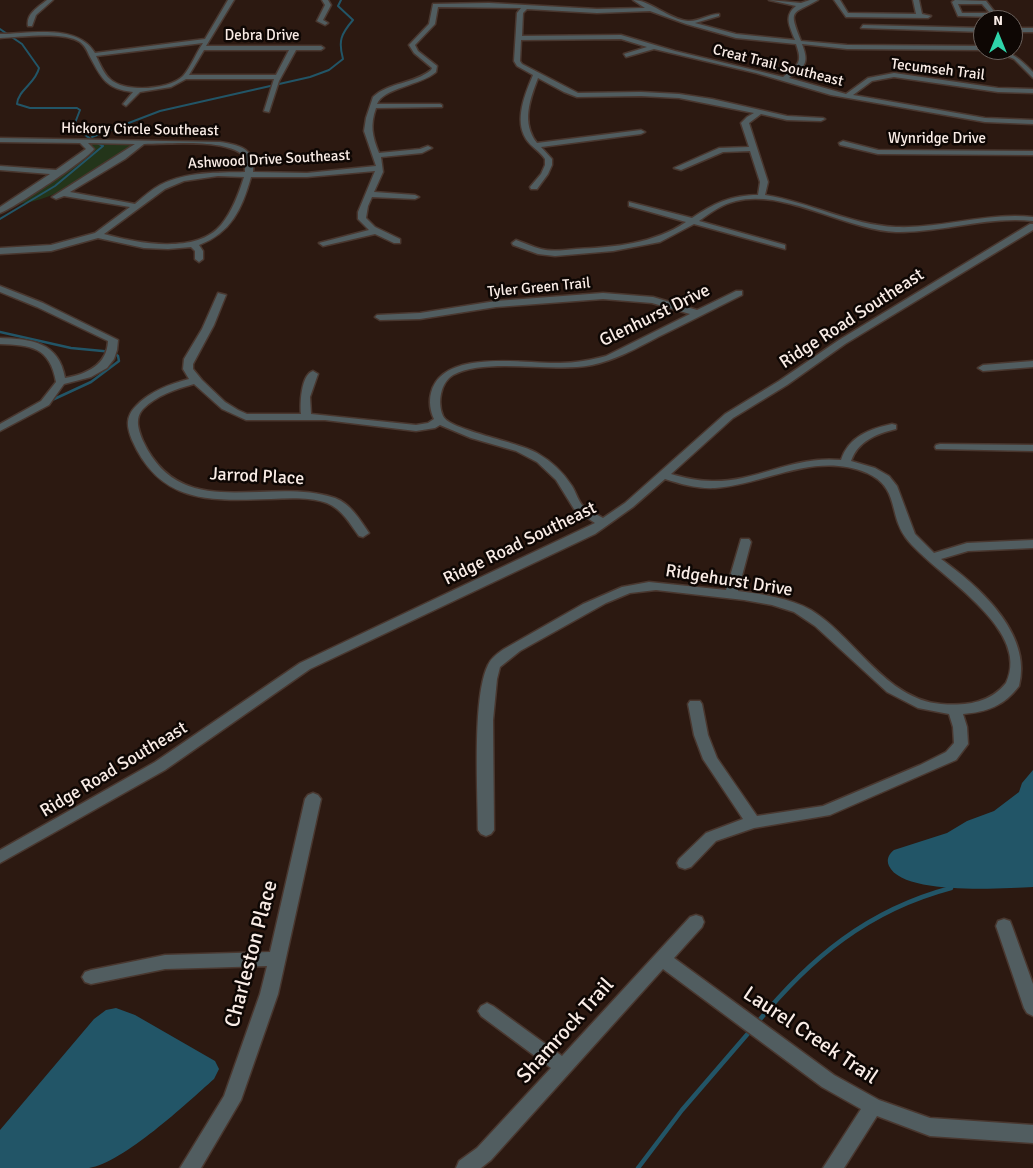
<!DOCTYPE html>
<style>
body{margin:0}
#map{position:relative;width:1033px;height:1168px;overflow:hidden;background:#2c1911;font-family:Signika,sans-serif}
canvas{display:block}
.north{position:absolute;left:973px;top:10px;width:50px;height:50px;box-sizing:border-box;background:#0e0704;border:1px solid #6c635e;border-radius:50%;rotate:0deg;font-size:14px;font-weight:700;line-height:20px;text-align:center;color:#f9ece6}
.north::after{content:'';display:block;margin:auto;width:18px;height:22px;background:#2fd4aa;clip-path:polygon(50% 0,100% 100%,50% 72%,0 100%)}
</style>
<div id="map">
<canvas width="1033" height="1168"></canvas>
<div class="north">N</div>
</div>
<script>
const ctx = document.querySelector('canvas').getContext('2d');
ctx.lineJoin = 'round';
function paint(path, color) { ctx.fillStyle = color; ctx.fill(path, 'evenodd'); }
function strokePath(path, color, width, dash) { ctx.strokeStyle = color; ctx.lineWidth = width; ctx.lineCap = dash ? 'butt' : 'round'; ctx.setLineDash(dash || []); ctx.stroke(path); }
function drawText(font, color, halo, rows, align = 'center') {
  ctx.font = font + ' Signika,sans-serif'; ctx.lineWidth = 5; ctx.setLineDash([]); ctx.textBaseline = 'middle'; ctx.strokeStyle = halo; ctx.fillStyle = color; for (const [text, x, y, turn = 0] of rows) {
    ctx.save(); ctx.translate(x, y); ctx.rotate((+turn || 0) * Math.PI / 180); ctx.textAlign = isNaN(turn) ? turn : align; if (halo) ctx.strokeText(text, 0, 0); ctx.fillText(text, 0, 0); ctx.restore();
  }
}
paint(new Path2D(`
 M90,143H136C100,167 60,201 16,204L90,156L94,150Z`), '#23351a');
paint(new Path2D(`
 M1033,770V887C1005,888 903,896 889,866C886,859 889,854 894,850L947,833L967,821L994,811L1019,792L1022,783Z
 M116,1008L135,1015L215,1061L219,1069L214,1079C187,1103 123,1163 89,1168C65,1168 26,1168 0,1168V1130L94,1019L106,1010Z`), '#225567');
strokePath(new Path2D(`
 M0,29L22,44L39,68C36,83 18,90 17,104L30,108H77L80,110L75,123C81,133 92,141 103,146L55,186L0,219
 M92,137L160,111L310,77L329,70L343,59C338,41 341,34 353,20L338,6L341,0`), '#225567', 2);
strokePath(new Path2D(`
 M0,332L71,348L113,352L118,356L119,361L91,382L50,401`), '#225567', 2.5);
strokePath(new Path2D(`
 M757,1023C810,958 868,910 951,888
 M638,1168L682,1110L751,1030`), '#225567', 4.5);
const minor = new Path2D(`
 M47,0H53L36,15L32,26H28C26,14 38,7 47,0Z
 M228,0H234L206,46H321L324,48L321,50H296L279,81L269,112L264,111L274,79H186L171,87L140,92L126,106L123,104L133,92C105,89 101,77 89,55C87,50 85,46 80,42C63,31 20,37 0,38V34C30,34 77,23 95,53L205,39ZM203,43C196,53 191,67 183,76C169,90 125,93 110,79C104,74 100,64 96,56ZM204,50H289L276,75H189Z
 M322,0H328L331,5L323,20L328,23L325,25L317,21L325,5Z
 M633,0C650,0 670,20 688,21C698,22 709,14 719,14V16L695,23L736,34L795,40C790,27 783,16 796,6L769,0L801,3L810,0H818C792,15 788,8 801,41L847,45L983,46V50L847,49L802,44C810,65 804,66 789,78L846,94L868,78L894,73L998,88L1033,89V93L998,92L894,77L872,81L853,95L985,118L1033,120V124L985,122L831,95L756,73L654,49L626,57L624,54L647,47L621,39L521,40L520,61L522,64L578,93L641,92L679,94L712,99L787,116L823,118L825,119L821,121L787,120L761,114L749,123L768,182L765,195C809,202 851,225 896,227C942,229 986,212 1033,217V221C987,216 942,233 896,232C846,230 785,189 736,201C722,204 710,213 699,221L785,245V249L694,224L660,242L613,251L555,256L538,254L513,245L512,243L516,240C525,243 533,247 541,249C552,252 565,250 576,249C615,247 653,244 686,222L629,206V202L692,218C713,204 731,195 758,195L760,182L750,151L723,152L681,170L674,168L719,148L749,147L741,123L747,117L754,113L679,98L641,96L577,97L564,92L538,78C530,99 521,123 537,143L641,130L645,132L641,134L541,147L552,159V165L548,174L537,189H531L530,187L541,174L545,165V159C540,151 531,147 526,139C514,120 525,94 533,75L517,66L514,61L517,13L521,8L438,7L435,24L415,45L418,51L437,66L436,72C422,85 383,88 377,104H440L442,105V107L376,108C370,125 372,136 379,153L420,149L428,146L432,148L422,153L381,157L383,172L374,192L415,195L419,197L415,199L372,197L368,206L366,218L375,227L400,239V243H394L375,234L323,246L319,243L369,230L358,219V212L375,171L307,177H251C242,209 231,233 199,245L203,251V259L199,262L195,259V251L191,247L168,249L144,248L98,238L51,251L0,254V248L51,245L95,233L130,207L64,196L56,199L52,197L135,144L88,143L94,149C89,158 13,209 0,213V207L50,174L0,170V166L56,170L86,149L80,143L0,142V138L220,142C240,145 256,149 253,172L307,173L376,166L364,131L366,118L373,97C389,82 414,84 431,70L432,68L414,53L409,45L429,24L433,4L489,3L597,9L645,8ZM527,9L597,13L650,11L686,24L736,38L796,44C803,64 798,64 783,77L675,51L621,35L522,36L523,13ZM144,144C169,144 228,138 245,157V172C217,173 187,171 160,185C151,190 143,197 135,204L70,192L125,159ZM218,176L244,177C239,193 232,212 221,225C196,255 136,243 104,234L165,189L184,181Z
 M834,0H840L848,13L916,14L913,0H919L922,14L931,16L928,18L846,17Z
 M955,0L986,1L997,15L994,17L958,16L952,2ZM958,4H982L990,13H962Z
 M863,25L983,28V32L861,28Z
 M1013,28H1033V32H1013Z
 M993,50C1011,50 1021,60 1033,72V78L1014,59Z
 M843,141L878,150L1033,151V155L878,154L840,145L839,143Z
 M1030,224H1033V230L845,344L787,385L733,418L671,474C685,478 697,481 712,481C757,482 793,455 841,460C849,436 870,429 892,424L896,425V429C876,434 858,441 851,461L875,468L889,476L897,486L915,534L934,553L967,543L1033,540V548L968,551L941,559C977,585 1033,633 1019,686C1004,706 987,712 963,714L967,727L968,744L956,760L830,815L754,828L716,841L691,867L685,869L679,867L677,863L679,859L706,833L743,819L703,759L694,735L688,704L690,701H700L702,704L708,735L717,758L757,816L823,806L920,765L946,752L954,743L953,727L949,714L918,708L887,692L815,626L794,612L772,605L744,600L656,590L630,593L606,603L520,651L500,667L497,679L493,720L494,830L491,834L486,836L481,834L478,830C478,792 472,697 488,665C491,658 498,653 504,649L583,604L622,587L649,582L726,590L741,539H749L751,542L738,591C762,594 790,598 811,610C855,637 885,699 941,704C966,706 990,703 1006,683C1033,627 933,574 906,538C888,514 900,488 867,473C815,451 767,484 715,488C698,489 681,484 665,479L633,507L595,534L310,669L165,770L0,863V850L155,762L300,663L595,523L574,509L556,480L537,462L516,451L471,438L440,425L435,428L416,431L325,420H246L222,409L194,384C176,389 157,395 143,409C134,419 139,431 143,441C182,525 267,475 335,498C351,504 360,520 369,533L363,537L359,536C350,524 342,509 327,503C310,497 289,498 271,499C210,501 160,504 132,440C127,427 125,417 136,406C150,391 170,384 189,379L183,369L184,359L202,329L218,293L226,295L214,325L193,364V369L202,380L225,402L238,410L247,414H301C300,403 301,375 313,371L318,374L310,397L311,414L416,425L428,423L434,419C430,411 429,401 431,393C442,348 525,364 560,363C575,363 591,360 606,356L690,314L652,303L603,299L496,307L420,319L380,320L375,317L377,315L420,313L496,301L603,293L653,297L697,310L736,291H742V295C714,309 687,323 658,337C637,348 616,360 592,365C552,373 486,357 453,375C441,382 437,402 443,416C449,430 519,442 537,453C551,461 563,472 572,486C576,492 578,501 583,506C589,511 596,514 603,518L625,503L725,414L779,381L839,340Z
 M0,286L43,303L118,340L117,350L114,359L107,368L91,377L64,384L49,405L0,431V424L41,401L56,382C50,347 31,345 0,344V338C31,339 59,342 65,378C87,374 107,365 108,341L37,307L0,292Z
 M1033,361V367L983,371L978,368L983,365Z
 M940,444L1033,445V451L936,449L935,447L936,445Z
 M313,793L318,795L321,799L278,994L241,1100L201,1168H180L224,1096L260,994L267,966L165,969L91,984L85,982L82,977L85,972L91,970L165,955L270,952L305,799L308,795Z
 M696,915L702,917L704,922L702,927L674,958L834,1075L879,1100L930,1118L1033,1125V1143L930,1136L877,1116L844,1168H823L861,1109L822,1087L663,969L491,1160L481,1168H456L459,1161L477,1148L551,1068L481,1016L478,1011L481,1006L487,1003L493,1006L562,1056L690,917Z
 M1004,919L1010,921L1012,926L1033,984V1016L1027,1013L1024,1008L996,926L998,921Z`);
strokePath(minor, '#49372f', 3);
paint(minor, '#515d60');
drawText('15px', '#f9ece6', '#0e0704', [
 ["Debra Drive",262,36],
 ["Creat Trail Southeast",778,66,14],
 ["Tecumseh Trail",938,70,7],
 ["Hickory Circle Southeast",140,130,1],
 ["Wynridge Drive",937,139],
 ["Ashwood Drive Southeast",269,160,-3],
 ["Tyler Green Trail",539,288,-5]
]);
drawText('18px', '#f9ece6', '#0e0704', [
 ["Glenhurst Drive",655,316,-26],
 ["Ridge Road Southeast",852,319,-33],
 ["Jarrod Place",257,477,3],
 ["Ridge Road Southeast",520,544,-26],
 ["Ridgehurst Drive",729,581,9],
 ["Ridge Road Southeast",114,770,-31]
]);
drawText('21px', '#f9ece6', '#0e0704', [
 ["Charleston Place",252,954,-75],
 ["Shamrock Trail",566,1031,-48],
 ["Laurel Creek Trail",810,1036,34]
]);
</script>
